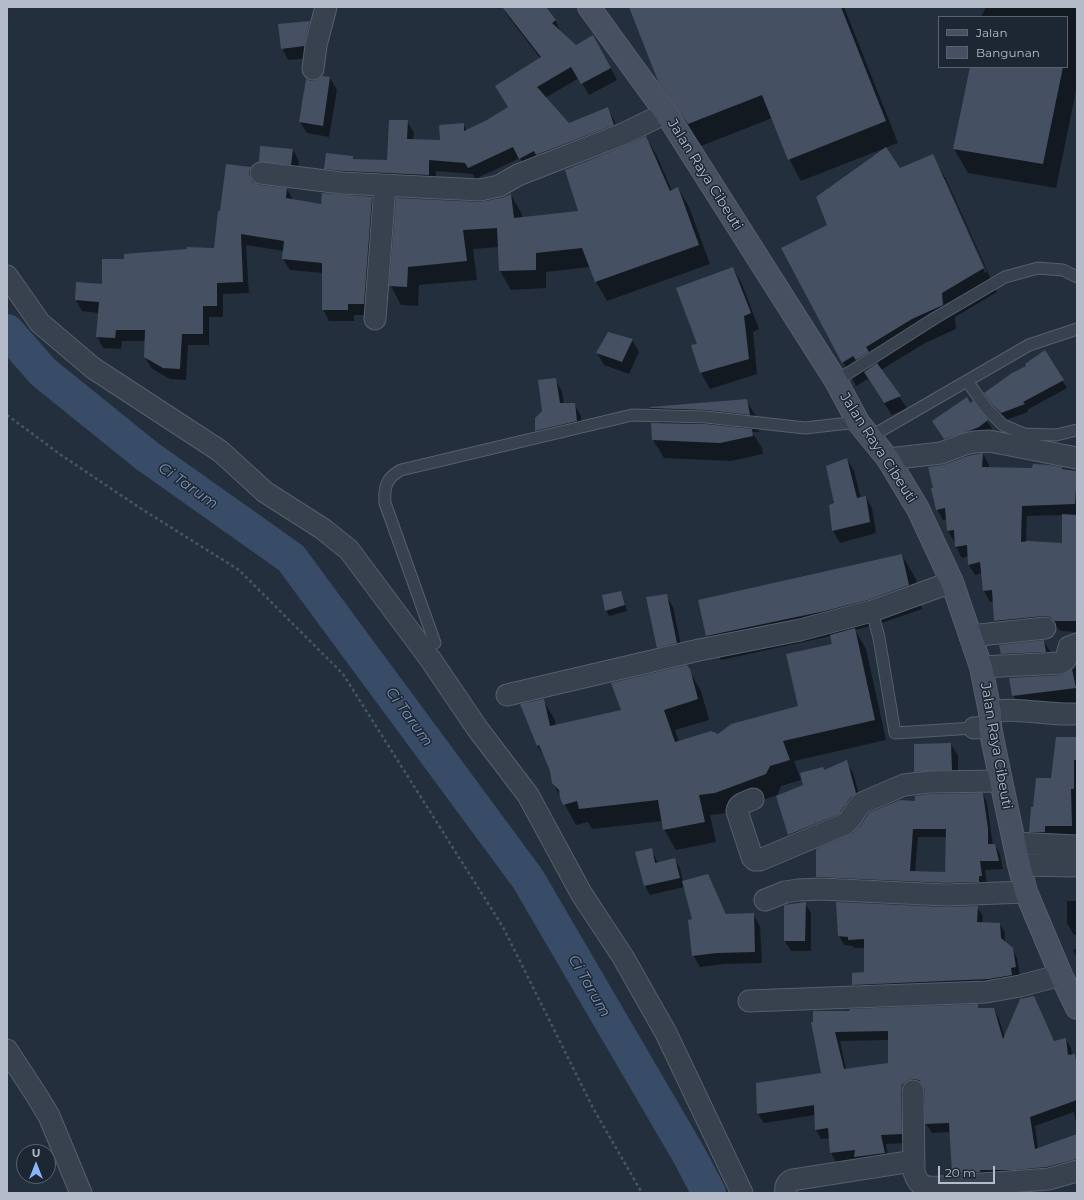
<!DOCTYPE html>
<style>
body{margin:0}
#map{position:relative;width:1084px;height:1200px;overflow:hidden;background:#242f3e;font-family:Montserrat,sans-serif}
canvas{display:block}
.frame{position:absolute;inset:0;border:8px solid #b4bcc9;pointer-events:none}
.legend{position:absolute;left:938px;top:16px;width:130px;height:52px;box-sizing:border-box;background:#1d2633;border:1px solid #59626f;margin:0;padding:5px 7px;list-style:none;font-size:12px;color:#b4bcc9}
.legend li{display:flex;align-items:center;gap:8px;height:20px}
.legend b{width:20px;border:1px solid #59626f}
.north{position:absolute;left:16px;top:1144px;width:40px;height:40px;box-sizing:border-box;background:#1d2633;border:1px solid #59626f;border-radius:50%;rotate:0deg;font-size:11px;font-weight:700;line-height:16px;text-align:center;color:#b4bcc9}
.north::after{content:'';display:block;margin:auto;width:14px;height:18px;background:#8ab4f8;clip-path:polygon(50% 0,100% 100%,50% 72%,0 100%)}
.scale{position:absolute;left:938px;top:1166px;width:57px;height:18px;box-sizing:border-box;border:2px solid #b4bcc9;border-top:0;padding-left:5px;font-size:12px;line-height:14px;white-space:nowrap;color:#b4bcc9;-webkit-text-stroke:3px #1d2633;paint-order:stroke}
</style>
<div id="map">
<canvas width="1084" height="1200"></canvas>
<div class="frame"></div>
<ul class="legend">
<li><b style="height:5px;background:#465061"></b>Jalan</li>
<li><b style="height:11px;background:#455162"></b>Bangunan</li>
</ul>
<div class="north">U</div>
<div class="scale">20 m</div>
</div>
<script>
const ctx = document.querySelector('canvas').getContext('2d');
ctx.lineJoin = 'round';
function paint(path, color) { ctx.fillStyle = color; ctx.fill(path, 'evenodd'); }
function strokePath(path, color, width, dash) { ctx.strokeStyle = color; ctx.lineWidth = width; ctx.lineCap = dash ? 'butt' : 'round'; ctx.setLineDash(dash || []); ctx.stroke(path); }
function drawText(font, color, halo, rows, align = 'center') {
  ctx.font = font + ' Montserrat,sans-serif'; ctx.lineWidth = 3; ctx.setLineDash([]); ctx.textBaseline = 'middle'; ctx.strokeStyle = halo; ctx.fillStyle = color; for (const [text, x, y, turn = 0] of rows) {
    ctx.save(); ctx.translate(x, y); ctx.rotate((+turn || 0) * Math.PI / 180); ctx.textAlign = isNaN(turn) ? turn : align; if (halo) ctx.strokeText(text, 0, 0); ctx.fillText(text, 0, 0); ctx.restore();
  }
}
paint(new Path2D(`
 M502,7H545L555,20L561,32L576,46L600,48L617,80L589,95L579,78L545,98L569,124L607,108L614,120L620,136L526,170L520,158L475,179L473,174L436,171L435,187L332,180L325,168L352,157L354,160L387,161L407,121L414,133L413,140L441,141L463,124L467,131L487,121L509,108L541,59L507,15Z
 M630,7H844L898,143L885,148L900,169L932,156L946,179L997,292L955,317L956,329L925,343L881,370L907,408L892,415L868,379L856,386L843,362L828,226L885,148L801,181L789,159L772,118L701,146L672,104L659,81ZM943,179H945L987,272L985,273Z
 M986,7H1077V86L1056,188L968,173L954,149L971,67H1067V17H981Z
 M309,23L316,34L310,58L288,60L282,48Z
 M330,78L337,90L329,137L307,133L300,122L311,82Z
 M646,137L657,156L672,191L678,188L689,207L710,264L607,301L596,282L590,267L546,272V288L511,290L500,271L499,247L473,249L477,280L419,285L418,306L401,305L391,286L397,199L480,203L502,199L511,195L522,214V218L579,212Z
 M293,150L299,161L297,175L266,172L260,161Z
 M250,168L257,179L255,184L259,186L287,189L293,200L322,205L372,198L378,209L370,315H354V321H329L323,309V273L290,270L283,259L284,251L246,245L249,293L223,294V317H209V345H188L186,380L170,379L151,368L145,357L146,341H122L121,349L103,348L97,336L99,313L82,311L76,300L77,283L103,285L125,260L215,249L221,212Z
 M733,268L742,284L759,329L753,332L757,374L710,389L701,373L692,346L698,344Z
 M632,340L639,352L629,374L604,365L597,353Z
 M1045,352L1067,388L1027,410L1028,412L1006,420L998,412L990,400Z
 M555,379L562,391L564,404H574L581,416L583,433L543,442L536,430Z
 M746,400L757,418L759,432H752L762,448L763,454L731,461L664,458L653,440L660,424L651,408Z
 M972,402L987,421L994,432L952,450L933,421Z
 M983,454L989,465V469H1033L1049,466L1077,471V632L1061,631L1057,628L1050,626L1001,632L995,621L994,601L990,602L984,591L982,573L975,575L969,565V556L962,558L956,547L955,541H954L948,531L947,519L943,520L937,509L934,488L943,466L969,457ZM1063,515V544L1026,542L1027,516Z
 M847,459L854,471L861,498L866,497L872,508L876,533L840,543L833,531L830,505L835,504Z
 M902,555L916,579L922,609L882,623L855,630L866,649L886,740L794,761L801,780L781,786L777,796V795L727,813L710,815L716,842L676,850L664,829L663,821L592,829L588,822L576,825L553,783L551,771L546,760L537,745L543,700L555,720L556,726L622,711L689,670L701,691L709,720L675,730L679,742L719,735L799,707L833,645L831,636L721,660L707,636L699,601Z
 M620,592L623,597L627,611L609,616L606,610Z
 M666,595L673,607L683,655L665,659L658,647Z
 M1044,641L1051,653L1009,666L1002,654Z
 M1077,665V706L1022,712L1013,695L1062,676L1074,669Z
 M1077,738V842L1040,848L1030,831L1034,808Z
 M951,744L958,756V781L922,783L915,771Z
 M846,762L853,773L862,805L796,846L789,835L778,796L804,786L824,771Z
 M983,794L987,803L993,845H995L1000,854L1003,869L985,870L987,884L822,885L817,877L850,836L860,828L916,802ZM918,837H946V873H915Z
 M651,849L658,863L674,859L680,868L683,882L707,876L727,915L753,914L760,926L762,963L724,964L700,967L693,955L694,920L684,887L650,895L645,886L637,853Z
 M1067,901H1077V935H1074L1067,923Z
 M805,903L811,913V951H791L785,941Z
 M837,903L945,908L977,907L983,916L982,923L1000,924L1005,933V943L1012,949L1017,958L1020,976L1016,984L858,994L853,985L865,973V948H854L853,946L844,945L839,936Z
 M1077,948V959L1073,950Z
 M1033,997L1054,1042L1066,1039L1071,1048L1072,1055H1074L1077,1059V1128L1074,1112L1035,1126L1038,1148L1077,1135V1169L958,1183L953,1174L951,1132L932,1133L926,1124V1091L919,1088L906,1143L886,1144L889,1162L857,1160L836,1162L831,1153L830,1138L821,1139L816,1130L815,1115L764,1123L758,1114L757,1084L822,1074L812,1023L850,1012L977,1005L979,1009H994L999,1019L1005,1038ZM889,1040V1064L846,1070L840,1041Z`), '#0007');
strokePath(new Path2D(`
 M7,331L43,372L147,456L291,558L528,879L689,1155L709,1193`), '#394c67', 34);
paint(new Path2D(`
 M502,7H546L556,20L552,23L576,45L593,35L611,68L581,84L571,67L537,87L569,123L608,107L614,125L536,155L534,151L519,159L513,147L468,168L465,163L429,160V175L343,171L324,169L326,153L353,156V159L387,160L389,120H408L407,139L440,140L439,125L464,123V131L487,120L508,107L495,86L541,57Z
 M629,7H841L886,121L788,160L762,95L688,124L658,81Z
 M310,21L304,46L281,49L278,24Z
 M970,67H1063L1043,164L953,149Z
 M323,76L330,77L323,126L299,122L306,79L311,81L317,80Z
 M646,136L670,191L678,187L699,245L595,282L582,248L536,253V270L499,271L497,228L463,230L467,261L408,267L407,287L389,286L396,198L480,202L502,198L511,194L514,218L578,211L565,170L627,145Z
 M260,146L293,149L291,165L259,162Z
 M886,147L900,168L933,154L984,268L942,293L943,305L912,319L866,347L869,352L856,360L853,356L842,363L781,248L827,225L816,197Z
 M226,164L251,167L249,172L250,177L253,182L260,185L287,188L286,198L321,204L322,193L372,197L364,304H348V310H322V263L282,259L284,241L241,234L243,282L217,283V306H203V334H182L180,369L163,368L144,357L145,330H116L115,338L96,337L99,302L75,300L76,282L102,284V259H124V254L187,249V247L214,248L218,211H220Z
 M733,267L751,313L744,316L749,359L700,373L691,345L697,344L676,288Z
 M608,332L633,339L622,362L596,353Z
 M1045,350L1064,380L1023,402L1025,404L1001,413L992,404L984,393L1012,373L1026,366L1025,364Z
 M877,363L901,396L884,403L864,372Z
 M556,378L560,403H575L577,421L535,431V418L542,411L538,380Z
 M967,397L970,403L973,401L988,420L979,427L969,431L944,439L932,421Z
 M747,399L750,415L706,410L650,408V407Z
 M651,423L706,424L752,429L753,436L720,443L652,440Z
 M983,453L982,467L1032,468L1033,464L1049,465L1062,467V469L1077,471L1075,504L1022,506L1021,542L1028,541L1062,543V514L1077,515V621H1055L1050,617L1044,616L994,621L992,590L983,591L980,562L968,565L967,545L955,547L954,530L947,531L945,508L936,510L931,488H933L928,467L943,465L968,456Z
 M847,458L857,498L866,496L870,522L832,531L829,505L834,503L826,466Z
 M902,554L909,585L868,600L825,611L706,636L698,600Z
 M621,591L625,605L605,611L602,595Z
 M667,594L677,643L657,648L646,597Z
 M855,628L875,720L783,741L790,760L770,766L766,774L715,793L699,795L705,822L663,830L658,800L579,809L577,801L563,805L560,798L559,790L552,783L550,771L539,745L537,746L520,704L544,699L550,726L621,710L611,683L687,665L690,669L698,699L664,710L675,742L711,731L718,734L731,724L798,706L786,654L832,644L830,635Z
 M1044,640L1046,652L1001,654L999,645Z
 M1072,669L1076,688L1012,696L1009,678L1062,675Z
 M1056,737H1077V760H1074V789H1071L1072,826H1045V832H1029L1031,807H1033L1036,778H1051Z
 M951,743L952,770L914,772V744Z
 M847,760L856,793L850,798L839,814L788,835L776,796L803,785L800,773L823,767L824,770Z
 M983,793L988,829V844H995L999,861H980L982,876H979V882L946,883L816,877V849L853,833L860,826L869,813L900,800L915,801V796L930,794ZM913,829H946L945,872L910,871Z
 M652,848L655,863L675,858L680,878L644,886L635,852Z
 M708,874L726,914L754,913L755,952L717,953L692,956L688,920L692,919L682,881Z
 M806,902L805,941H784V905Z
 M836,902L945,907L978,906L977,922L1000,923L1001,938L1013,948L1016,967L1011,968L1012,975L989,979L852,985V973L864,972V939L848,940V937L838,936Z
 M1034,996L1054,1041L1066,1038L1068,1055L1075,1054L1077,1066V1100L1030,1117L1035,1149L1077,1134V1159L1047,1167L1014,1170H980V1172L952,1174L949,1123L925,1124V1090L923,1085L919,1080L913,1079L907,1081L902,1085L901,1091L902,1134L881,1135L885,1153L854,1157L855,1150L830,1153L828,1128L815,1130L814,1105L757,1114L756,1083L821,1073L811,1022H813V1011H849L850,1009L978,1004V1008H994L1003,1039L1020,999ZM888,1031V1063L844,1069L835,1032Z`), '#455162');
const service = new Path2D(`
 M836,381L935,318L1005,277L1038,268L1063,270L1077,277
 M967,381L987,409L1003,425L1024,434L1056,435L1077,430
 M870,437L1029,345L1077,329
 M872,611L879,638L895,733L974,728
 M435,643L385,503C384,487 386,478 401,470L632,415L706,417L805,428L858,422`);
const minor = new Path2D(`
 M313,69L316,45L326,7
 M261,173L342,183L480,190L499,186L518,175L623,134L666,113
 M7,276L40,323L93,368L220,451L265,492L323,529L349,550L431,660L477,728L528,795L581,893L623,957L666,1033L742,1193
 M375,319L385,186
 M888,459L941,453L965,444L974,442L989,441L1077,458
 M970,636L1045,628
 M981,667L1061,663L1066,659L1069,647L1077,644
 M507,695L699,650L800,630L872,611L952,582
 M990,712C1018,707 1046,715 1074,714
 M974,728L990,727
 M753,799C747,802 738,803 737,811L752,857L755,860H760L845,824C853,818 855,809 862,803L904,785L929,782L1001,781
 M1014,843L1077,846
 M1019,865L1077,866
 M765,900L785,892L798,890L821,889L946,895L1026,892
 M749,1001L986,992L1020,986L1061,975
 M7,1050L37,1096L49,1116L81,1193
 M913,1091L914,1172C919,1188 926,1188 941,1187L1049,1179L1077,1171
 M786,1193C785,1186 786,1183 792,1180L913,1161`);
const secondary = new Path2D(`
 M589,7L666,113L836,381L858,422L888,459L918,509L952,582L981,667L990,712V727L1001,781L1019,865L1026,892L1061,975L1077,1008`);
strokePath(service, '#565f6c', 13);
strokePath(minor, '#565f6c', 23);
strokePath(secondary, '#565f6c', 24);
strokePath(new Path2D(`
 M7,415L61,455L140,508L239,570L343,674L503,927L593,1108L642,1193`), '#44595c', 2.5, [3, 3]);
strokePath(service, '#38414e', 11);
strokePath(minor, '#38414e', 21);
strokePath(secondary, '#465061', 22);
drawText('14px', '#b4bcc9', '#1d2633', [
 ["Jalan Raya Cibeuti",705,175,58],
 ["Jalan Raya Cibeuti",878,448,57],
 ["Jalan Raya Cibeuti",996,746,80]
]);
drawText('italic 15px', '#7c92b1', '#1d2633', [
 ["Ci Tarum",188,486,35],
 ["Ci Tarum",409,717,54],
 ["Ci Tarum",589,986,60]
]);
</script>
